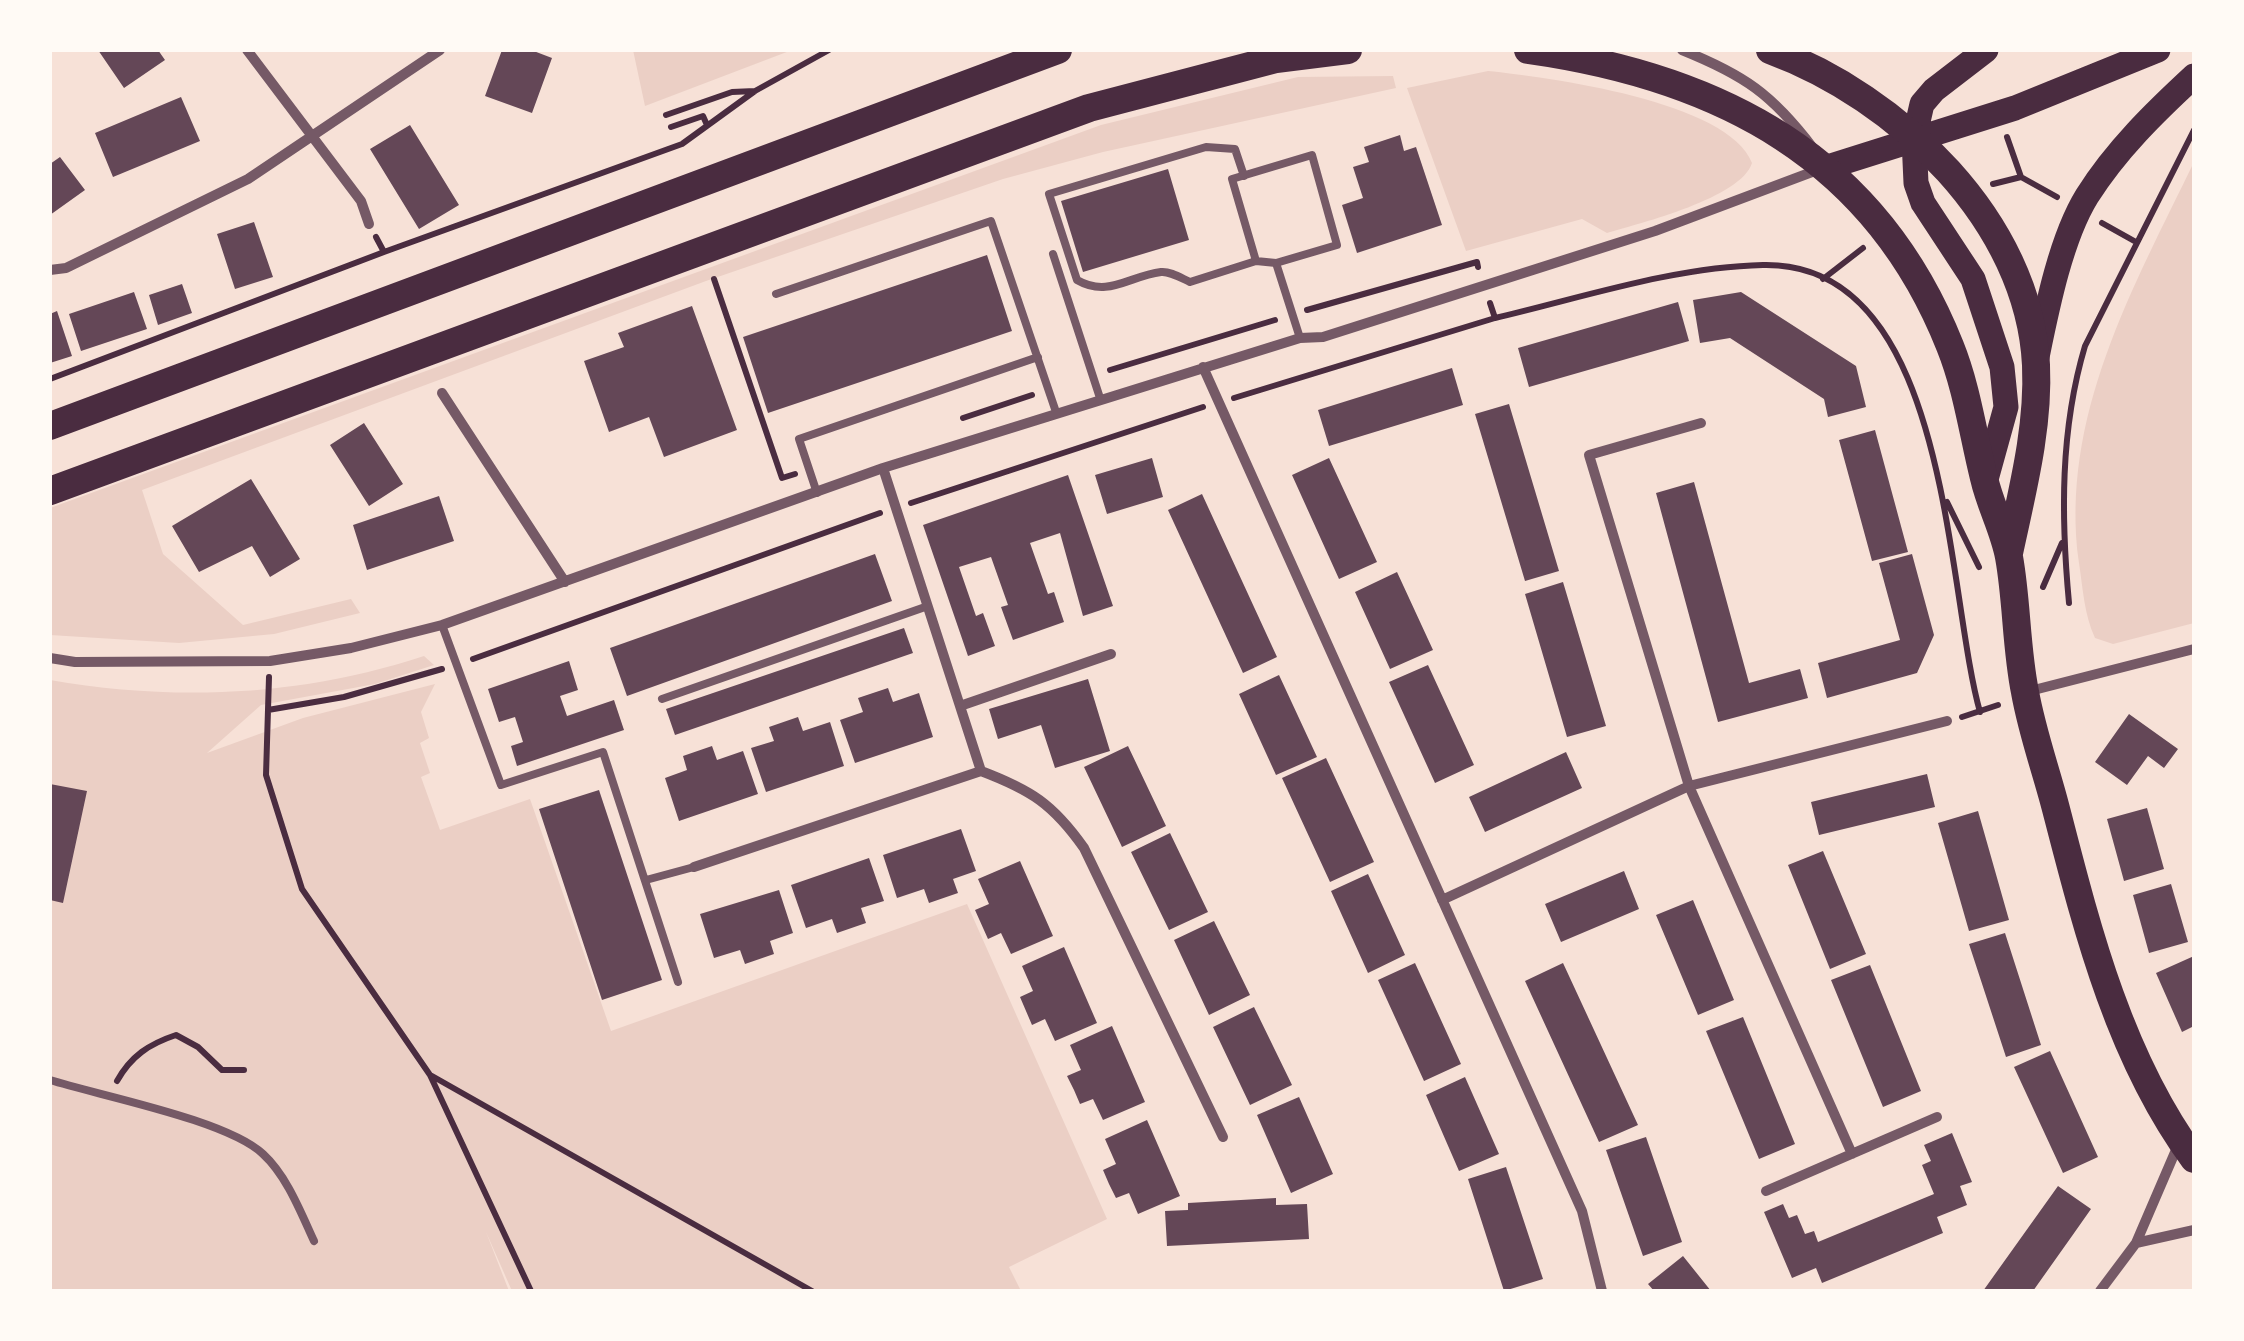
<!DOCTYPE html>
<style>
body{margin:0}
#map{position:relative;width:2244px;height:1341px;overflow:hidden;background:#f7e1d7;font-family:"Open Sans",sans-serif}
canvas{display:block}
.frame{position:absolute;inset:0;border:52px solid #fffaf5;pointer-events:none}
</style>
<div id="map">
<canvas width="2244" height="1341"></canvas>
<div class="frame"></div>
</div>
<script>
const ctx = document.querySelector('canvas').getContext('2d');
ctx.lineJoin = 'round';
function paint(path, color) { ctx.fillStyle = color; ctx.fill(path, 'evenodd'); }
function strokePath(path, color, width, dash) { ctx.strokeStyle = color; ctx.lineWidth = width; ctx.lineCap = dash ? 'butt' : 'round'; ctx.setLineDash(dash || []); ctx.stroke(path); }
paint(new Path2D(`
 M633,50H792L645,106Z
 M1488,71C1547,77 1729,101 1752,163C1741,198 1641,223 1607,233L1582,219L1466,251L1407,88Z
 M1393,76L1396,88L1103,152L1003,179L706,281L142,490L163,554L243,625L351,599L360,613L274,634L179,643L50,635V508L1101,125L1298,77Z
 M2194,162V623L2113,644L2095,638C2084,614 2083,589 2079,563C2059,418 2133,288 2194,162Z
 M424,656L434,665L375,684L261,705L207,753L303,718L435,684L421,712L429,738L420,743L430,773L421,777L440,830L530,799L611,1031L967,904L1107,1219L1009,1267L1021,1291H512L486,1232L509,1291H50V680C176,702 303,696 424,656Z`), '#ebcfc5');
paint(new Path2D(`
 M98,50H158L165,60L124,88Z
 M502,50H531L552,58L532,113L485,96Z
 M181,97L200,141L113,177L95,133Z
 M410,125L459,205L419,229L370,149Z
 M1400,135L1404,151L1416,147L1442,225L1357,253L1342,205L1363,198L1353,167L1369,162L1364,147Z
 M60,157L85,190L50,215V164Z
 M1168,169L1189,240L1083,272L1061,201Z
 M254,222L273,277L235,289L217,234Z
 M987,255L1012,331L768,413L743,337Z
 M182,284L192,313L158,325L149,295Z
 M134,292L147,329L81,351L69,314Z
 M1741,292L1856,366L1866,407L1828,417L1824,399L1730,338L1700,343L1693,300Z
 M1678,302L1689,341L1529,387L1518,348Z
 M692,306L737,430L664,457L649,417L609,432L584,361L624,347L618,333Z
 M57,311L72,356L50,363V314Z
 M1452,368L1463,405L1329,446L1318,410Z
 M1509,404L1559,571L1525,581L1475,414Z
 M364,423L403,484L369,506L330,445Z
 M1875,430L1908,552L1872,561L1839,440Z
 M1152,458L1163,497L1107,514L1095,475Z
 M1329,458L1377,562L1339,579L1292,475Z
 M1068,475L1113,606L1083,616L1060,533L1030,543L1048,594L1054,592L1064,622L1013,640L1001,607L1008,605L991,557L959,567L976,616L983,613L995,646L968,656L923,525Z
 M251,479L300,559L270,577L252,546L199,572L172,526Z
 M1694,482L1749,683L1800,669L1808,698L1718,722L1656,493Z
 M1202,494L1277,657L1243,673L1168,510Z
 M439,496L454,541L367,570L353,525Z
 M875,554L892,601L627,696L610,648Z
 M1912,554L1934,635L1917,673L1827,698L1818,663L1900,640L1879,563Z
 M1397,572L1433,650L1390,669L1355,592Z
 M1563,582L1606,726L1567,737L1525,594Z
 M904,628L913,653L675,735L666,709Z
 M569,661L578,690L560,696L567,716L614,700L624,730L517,766L511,746L523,742L515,717L499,722L488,689Z
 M1428,665L1474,765L1435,783L1389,682Z
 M1279,675L1317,757L1276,775L1239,694Z
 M1088,679L1110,751L1055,768L1041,725L998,739L989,709Z
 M888,688L893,702L919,693L933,737L855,763L840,720L863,712L858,698Z
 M2129,714L2178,749L2164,768L2148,756L2127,785L2095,762Z
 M798,717L803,731L830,722L844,766L766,792L751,748L774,741L769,727Z
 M712,746L717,760L743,751L758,794L679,821L665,778L687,770L683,756Z
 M1128,746L1166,826L1122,847L1084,767Z
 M1566,752L1582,788L1485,832L1469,797Z
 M1326,758L1374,862L1330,882L1282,778Z
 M1927,774L1935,807L1819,835L1811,802Z
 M50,784L87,791L63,903L50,900Z
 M599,790L662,980L602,1000L539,809Z
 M2147,808L2164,869L2124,881L2107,819Z
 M1978,811L2009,920L1969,931L1938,823Z
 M961,829L976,871L953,879L958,893L929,903L924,889L897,898L883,855Z
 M1170,833L1208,912L1169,930L1131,852Z
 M1823,851L1866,954L1830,969L1788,865Z
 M869,858L884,901L861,908L866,923L837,933L832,919L806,928L791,885Z
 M1020,861L1053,936L1011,954L1001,933L988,939L975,910L989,904L978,879Z
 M1624,871L1639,909L1561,942L1545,904Z
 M1368,874L1405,955L1368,973L1331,891Z
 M2171,884L2188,942L2149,953L2133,895Z
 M779,890L793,933L770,941L774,954L745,964L740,950L714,958L700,914Z
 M1693,900L1734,1000L1698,1015L1656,915Z
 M1214,921L1250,995L1209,1015L1174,940Z
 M2005,933L2041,1045L2006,1057L1969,944Z
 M1064,947L1097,1023L1055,1041L1045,1019L1032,1025L1020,997L1033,991L1022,966Z
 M2194,956V1026L2182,1032L2156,973Z
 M1415,963L1461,1064L1424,1081L1378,980Z
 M1563,963L1638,1125L1599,1142L1525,981Z
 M1870,965L1921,1091L1883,1107L1831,980Z
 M1254,1007L1292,1085L1250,1105L1213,1027Z
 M1743,1017L1795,1144L1759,1159L1706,1031Z
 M1112,1026L1145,1102L1103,1120L1093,1099L1080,1104L1074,1090L1067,1076L1081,1070L1070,1045Z
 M2050,1051L2098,1157L2063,1173L2014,1067Z
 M1465,1077L1499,1154L1459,1171L1426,1095Z
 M1299,1097L1333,1174L1291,1193L1257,1115Z
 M1147,1120L1180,1196L1138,1214L1129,1193L1116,1198L1109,1184L1103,1170L1116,1164L1105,1139Z
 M1952,1133L1972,1182L1960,1186L1967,1205L1937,1217L1943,1233L1822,1283L1816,1268L1792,1278L1764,1212L1783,1204L1789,1218L1797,1215L1805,1234L1814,1231L1818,1242L1934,1194L1922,1165L1931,1161L1924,1145Z
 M1646,1137L1682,1242L1643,1256L1606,1150Z
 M1506,1167L1543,1279L1504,1291L1468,1179Z
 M2058,1186L2091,1209L2072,1236L2033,1291H1983Z
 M1276,1198V1205L1307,1204L1309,1239L1167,1246L1165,1211L1188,1210V1203Z
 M1683,1256L1711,1291H1654L1648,1284Z`), '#644757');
strokePath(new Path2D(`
 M666,115L732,92L755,91
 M671,127L703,116L707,125
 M2007,137L2021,177L2057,197
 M1993,184L2021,177
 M2102,223L2136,242
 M384,252L682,144L755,91L829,50
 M714,279L782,478L795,474
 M1823,279L1863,248
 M1490,303L1495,318C1581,298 1673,267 1763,265C1951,261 1945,588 1980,712
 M1307,310L1477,262L1478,267
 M1110,370L1275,320
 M50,379L384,252L376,237
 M1234,398L1495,318
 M963,418L1032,395
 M1947,502L1979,567
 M911,503L1203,407
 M2043,587L2062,543
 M2069,603C2061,517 2060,430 2085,346L2194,130
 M473,659L880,513
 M269,677L266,775L302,889L430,1075L531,1291
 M268,710L344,697L442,669
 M1962,717L1998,705
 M432,1076L812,1291
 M117,1081C131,1056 149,1044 176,1035L198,1047L222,1070H244`), '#4a2c40', 6);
strokePath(new Path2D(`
 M1244,176L1235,149L1206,147L1049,194L1077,280C1108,298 1129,276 1161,272C1170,271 1181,278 1190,282L1256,261L1276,263L1300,338
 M1053,254L1100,398
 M1256,261L1232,179L1312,155L1337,245L1276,263
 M776,294L991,221L1056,412
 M817,493L799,439L1038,357
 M442,625L501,785L603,752L678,982
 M662,699L928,606
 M646,880L694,867
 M50,1080C101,1096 227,1120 263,1154C287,1176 301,1213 314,1241`), '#755966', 8);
strokePath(new Path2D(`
 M247,50L361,201L369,224
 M1682,50C1744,75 1772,94 1813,148
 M50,270L66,268L248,179L440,50
 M1203,367L1582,1211L1602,1291
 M442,393L565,582
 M1701,423L1589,455L1689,786L1852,1154
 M883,468L981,771C1031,790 1053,804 1084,848L1223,1137
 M50,658L75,662L270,661L351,648L442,625L883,468L1300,338L1323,337L1655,231L1820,169
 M2026,692L2194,649
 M960,706L1111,654
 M694,867L981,771
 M1442,900L1689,786L1947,721
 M1766,1191L1937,1117
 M2136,1243L2194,1230
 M2100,1291L2136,1243L2179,1143`), '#755966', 10);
strokePath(new Path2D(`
 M1828,167L2015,108L2158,50
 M2037,357C2047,308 2061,238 2087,196C2116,150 2155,112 2194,76
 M1985,483L2006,407L2002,367L1973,279L1923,203L1916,183L1914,139L1922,104L1934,90L1986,50`), '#4a2c40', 25);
strokePath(new Path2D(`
 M1528,50C1720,77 1875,157 1950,346C1967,388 1973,434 1984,478C1990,505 2004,530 2009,557C2017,601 2016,648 2025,692C2032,732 2046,770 2056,809C2087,929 2119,1057 2194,1159
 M1770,50C1898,97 2029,221 2036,365C2039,428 2022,492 2009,553
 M50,426L1058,50
 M50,491L1089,108L1276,59L1348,50`), '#4a2c40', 28);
</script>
